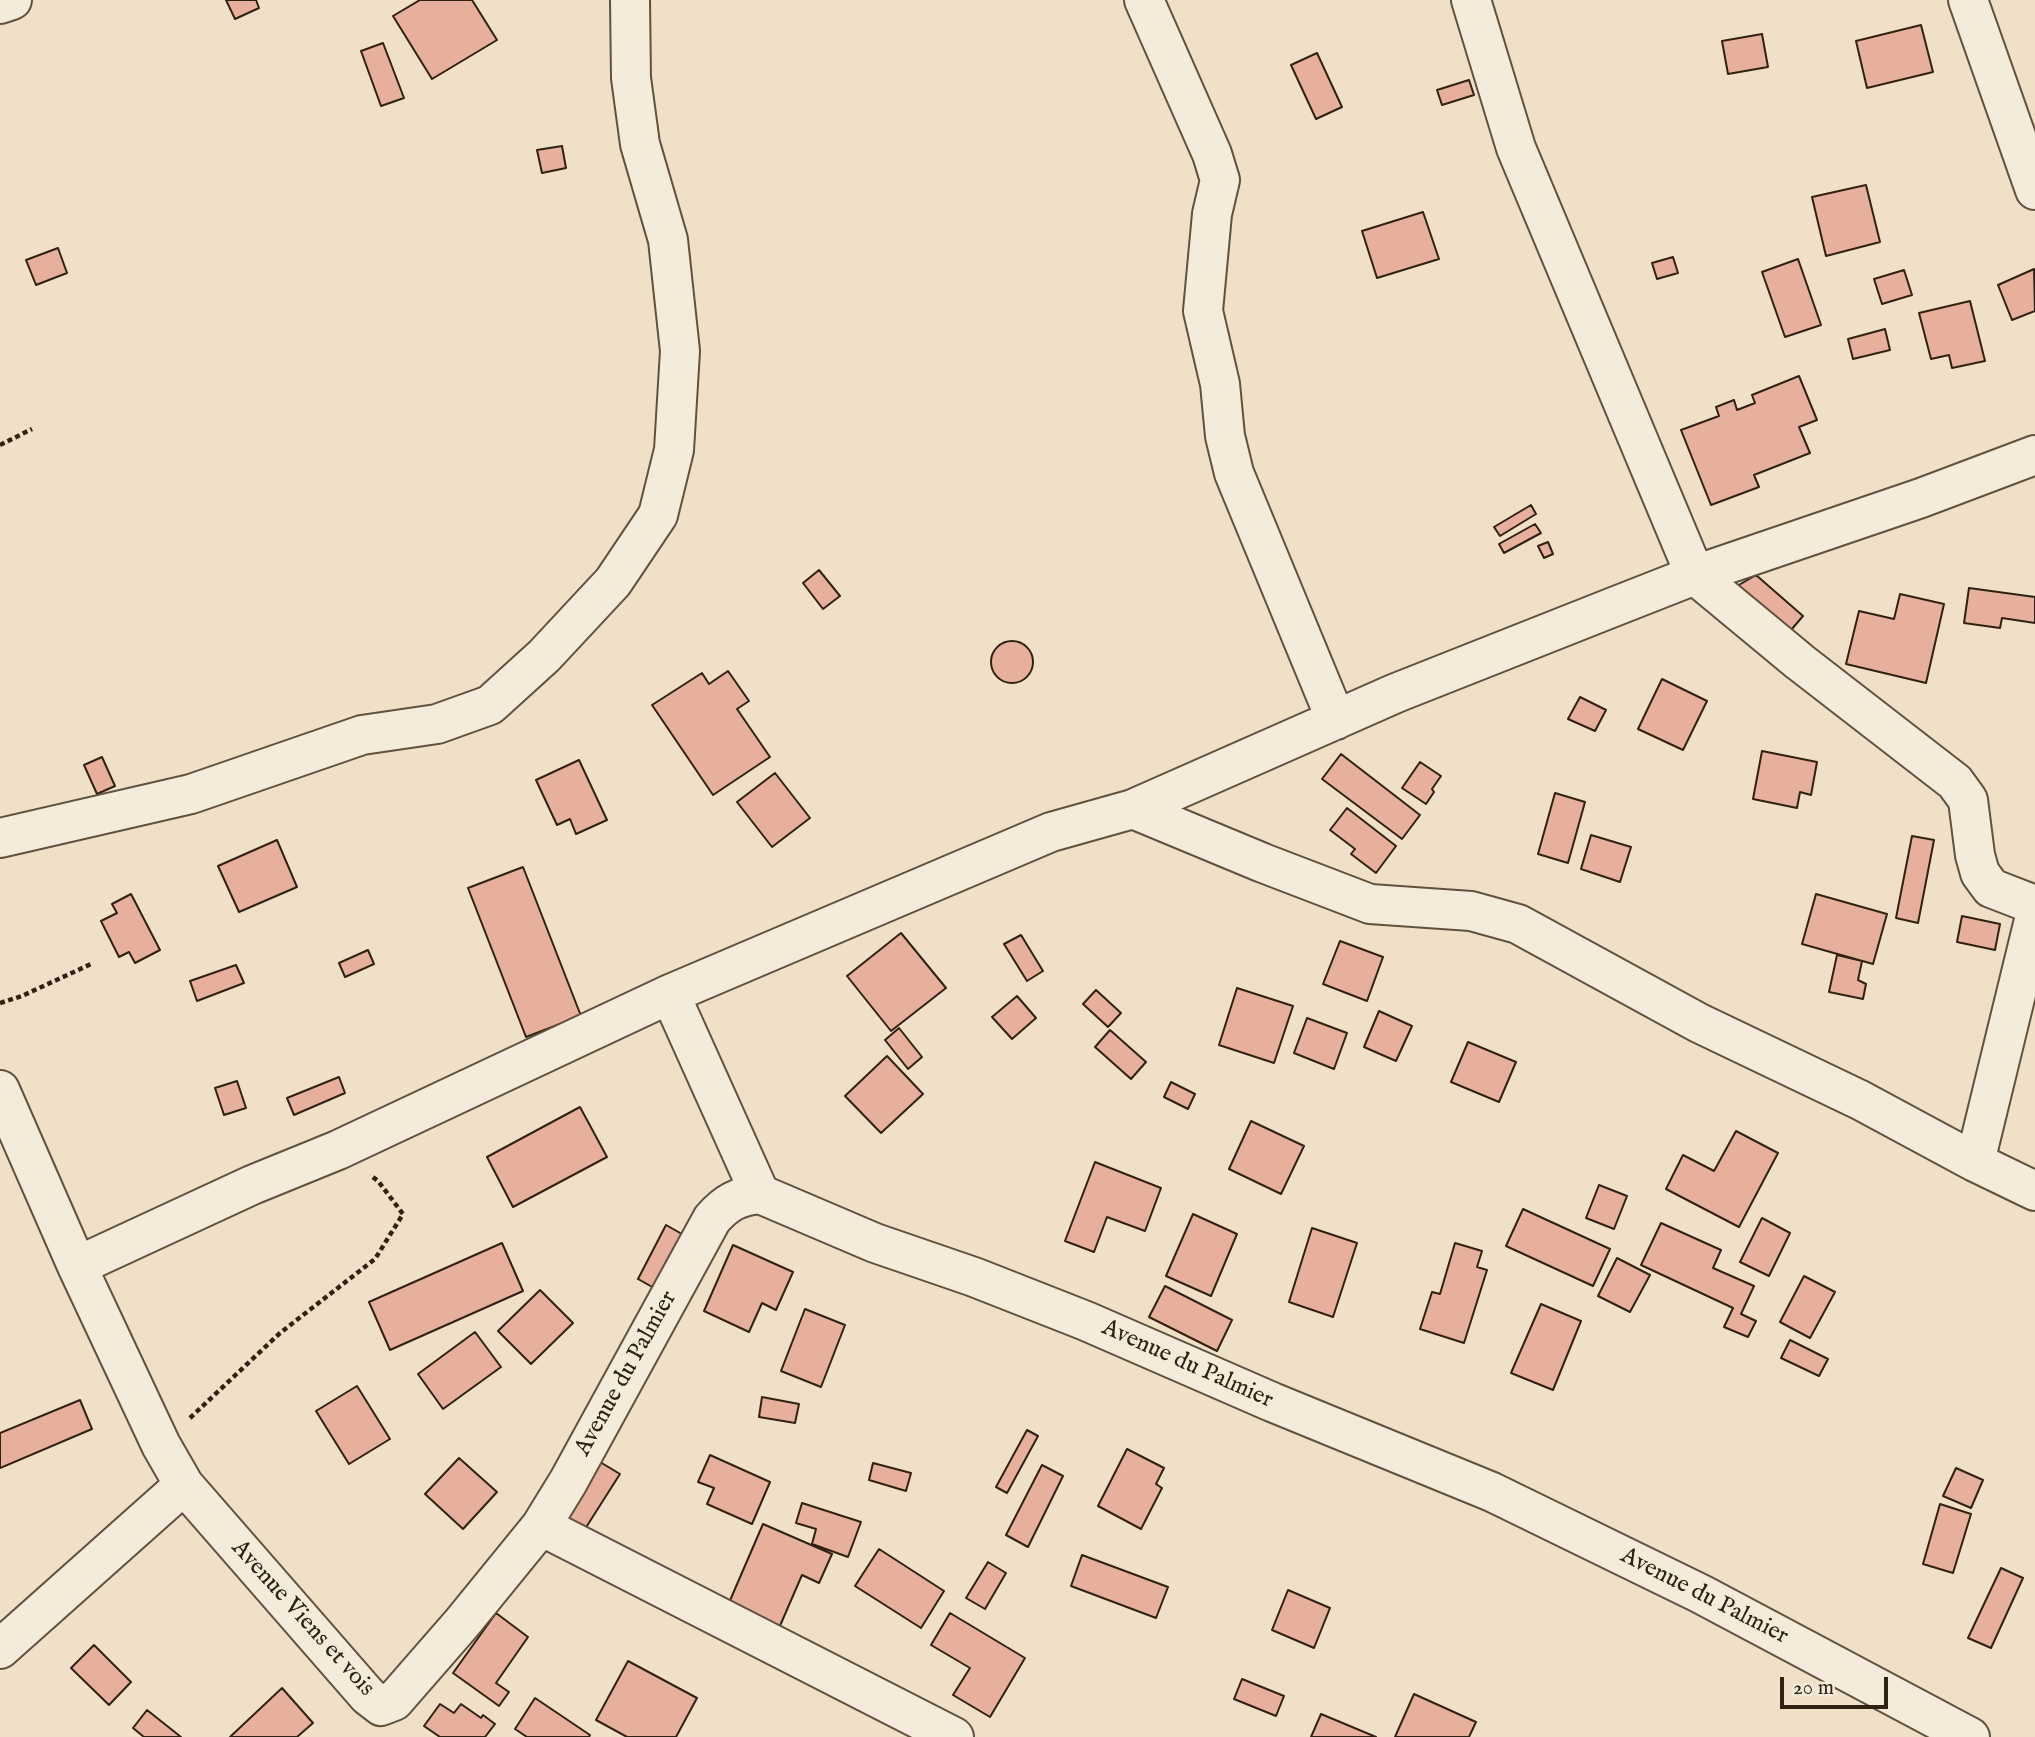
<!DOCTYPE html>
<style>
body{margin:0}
#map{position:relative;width:2035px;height:1737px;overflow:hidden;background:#f0e0c7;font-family:"IM FELL English",serif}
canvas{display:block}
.scale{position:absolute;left:1780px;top:1677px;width:108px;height:32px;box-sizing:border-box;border:4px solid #312112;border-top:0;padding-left:9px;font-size:21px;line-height:24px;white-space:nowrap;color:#312112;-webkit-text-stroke:5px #f5ebdb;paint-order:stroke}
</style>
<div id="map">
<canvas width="2035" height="1737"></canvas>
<div class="scale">20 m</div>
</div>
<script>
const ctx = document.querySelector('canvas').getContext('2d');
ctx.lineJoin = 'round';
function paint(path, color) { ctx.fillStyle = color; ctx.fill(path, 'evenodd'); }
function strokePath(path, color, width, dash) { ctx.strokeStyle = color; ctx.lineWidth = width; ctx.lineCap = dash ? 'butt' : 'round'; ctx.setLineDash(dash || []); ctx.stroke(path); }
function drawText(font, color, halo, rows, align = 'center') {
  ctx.font = font + ' "IM FELL English",serif'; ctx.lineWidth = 5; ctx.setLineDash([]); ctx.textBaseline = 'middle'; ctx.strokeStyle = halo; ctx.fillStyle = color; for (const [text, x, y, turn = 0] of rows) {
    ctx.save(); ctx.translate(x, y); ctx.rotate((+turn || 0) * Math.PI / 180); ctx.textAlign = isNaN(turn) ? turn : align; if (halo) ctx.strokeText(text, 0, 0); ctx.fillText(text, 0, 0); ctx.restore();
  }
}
const building = new Path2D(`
 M226,0H256L259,8L235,19Z
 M420,0H472L497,40L432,79L393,16Z
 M1921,25L1933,72L1867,88L1856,41Z
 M1762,34L1768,67L1728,74L1722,41Z
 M383,43L404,98L381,106L361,51Z
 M1317,53L1342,107L1316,119L1291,65Z
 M1469,80L1474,95L1442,105L1437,90Z
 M562,146L566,168L542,173L537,150Z
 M1866,185L1880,242L1826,256L1812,197Z
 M1423,212L1439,259L1377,278L1362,231Z
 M58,248L67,273L36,285L26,260Z
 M1673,257L1678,273L1657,279L1652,263Z
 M1798,259L1821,325L1785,337L1762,272Z
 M2034,269L2035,311L2012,320L1998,285Z
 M1904,270L1912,295L1882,304L1874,279Z
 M1970,301L1985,361L1952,368L1949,355L1931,359L1919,313Z
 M1885,329L1890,350L1853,359L1848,339Z
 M1799,376L1817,420L1799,427L1810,453L1754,475L1759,487L1711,505L1681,430L1719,416L1716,407L1734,400L1737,410L1755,403L1752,395Z
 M1531,505L1536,514L1500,536L1494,527Z
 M1535,524L1541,533L1504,553L1499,544Z
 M1548,542L1553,554L1544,558L1538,546Z
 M819,570L840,596L823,609L803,583Z
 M1756,575L1803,616L1786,636L1732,589Z
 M1969,588L2035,597V623L2002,618L2000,628L1964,623Z
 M1900,594L1944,604L1926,683L1846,664L1859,611L1894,619Z
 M991 662a21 21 0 1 1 42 0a21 21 0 1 1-42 0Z
 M728,671L749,701L737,709L770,757L713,795L652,705L702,673L709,684Z
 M1662,679L1707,701L1683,750L1638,729Z
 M1580,697L1606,710L1595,731L1568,719Z
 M1762,751L1817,762L1811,795L1800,792L1797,808L1753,799Z
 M1341,754L1420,815L1402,839L1322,779Z
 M102,757L115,786L97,794L84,765Z
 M579,760L607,820L576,834L570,819L557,825L536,780Z
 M1420,762L1441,776L1432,789L1434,792L1426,804L1402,788Z
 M775,773L810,818L772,847L737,802Z
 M1555,793L1585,802L1568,863L1538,854Z
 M1347,808L1396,846L1376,873L1351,854L1355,849L1330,830Z
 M1591,835L1631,847L1620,882L1581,869Z
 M1912,836L1934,840L1918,923L1896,918Z
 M277,840L297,887L239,912L218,866Z
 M523,867L581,1016L526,1037L468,888Z
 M131,894L160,950L135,963L129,952L119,957L101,921L117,913L112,904Z
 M1816,894L1887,914L1873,964L1802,944Z
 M1962,916L2000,924L1995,950L1957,942Z
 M901,933L946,988L891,1031L847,976Z
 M1021,935L1043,971L1027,981L1004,944Z
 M1340,941L1383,957L1367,1001L1323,984Z
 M368,950L374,964L345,977L339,963Z
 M1837,955L1862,961L1858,980L1866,984L1863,999L1829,992Z
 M236,965L244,983L197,1001L190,981Z
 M1237,988L1293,1006L1274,1063L1219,1045Z
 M1096,990L1121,1013L1108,1027L1083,1004Z
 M1017,996L1036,1018L1012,1039L992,1017Z
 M1379,1011L1412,1026L1396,1061L1364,1047Z
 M1307,1018L1347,1033L1334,1069L1294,1053Z
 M899,1028L922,1057L908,1069L885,1040Z
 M1110,1030L1146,1062L1131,1079L1095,1047Z
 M1468,1042L1516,1062L1499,1102L1451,1082Z
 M887,1056L923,1094L881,1133L845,1096Z
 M339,1077L345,1093L294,1115L287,1098Z
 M237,1081L246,1108L224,1115L215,1088Z
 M1171,1082L1195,1094L1188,1109L1164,1097Z
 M580,1107L607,1157L513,1207L487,1157Z
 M1251,1121L1304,1146L1281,1194L1229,1169Z
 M1736,1131L1778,1153L1739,1227L1666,1189L1683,1155L1714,1171Z
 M1095,1162L1161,1188L1145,1231L1107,1217L1094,1252L1065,1241Z
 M1599,1185L1627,1196L1614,1229L1586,1218Z
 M1523,1209L1610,1249L1593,1286L1506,1246Z
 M1193,1214L1237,1234L1211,1296L1166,1276Z
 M1762,1218L1790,1233L1769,1276L1740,1262Z
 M1661,1223L1721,1250L1713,1268L1754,1286L1741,1314L1756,1321L1748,1337L1724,1327L1733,1308L1641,1265Z
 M666,1225L682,1234L654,1288L638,1279Z
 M1312,1228L1357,1243L1333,1317L1289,1302Z
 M502,1243L523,1291L390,1350L369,1302Z
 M1455,1243L1482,1251L1477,1267L1487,1270L1464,1343L1420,1329L1432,1292L1440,1294Z
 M733,1245L793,1272L776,1310L762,1303L749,1332L704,1311Z
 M1617,1258L1650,1275L1630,1312L1598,1296Z
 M1804,1276L1835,1292L1810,1338L1780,1322Z
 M1165,1286L1232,1320L1217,1351L1149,1317Z
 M540,1290L573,1323L531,1364L498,1331Z
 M1541,1304L1581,1321L1553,1390L1511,1373Z
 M805,1309L845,1325L821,1387L781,1371Z
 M475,1332L501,1367L443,1409L418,1374Z
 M1790,1340L1828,1359L1819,1376L1781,1358Z
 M357,1386L390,1439L349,1464L316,1411Z
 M762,1397L799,1404L795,1423L759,1417Z
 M80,1400L92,1429L0,1468V1433Z
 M1027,1430L1038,1436L1007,1493L996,1487Z
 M1127,1449L1164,1468L1156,1484L1162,1488L1141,1529L1098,1506Z
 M710,1455L770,1482L752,1524L707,1504L714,1488L698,1482Z
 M459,1458L497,1492L463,1529L425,1494Z
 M600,1462L620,1474L578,1540L558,1527Z
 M873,1463L911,1473L906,1491L869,1480Z
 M1042,1465L1063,1476L1028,1547L1006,1535Z
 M1956,1468L1983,1480L1971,1508L1943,1496Z
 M802,1503L861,1522L848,1557L812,1544L816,1529L796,1523Z
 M1940,1504L1971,1514L1953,1573L1923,1564Z
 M763,1524L832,1554L819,1583L802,1575L776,1635L725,1612Z
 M879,1549L944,1591L921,1628L855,1586Z
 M1082,1555L1168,1587L1156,1618L1071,1586Z
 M988,1562L1006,1573L985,1609L966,1598Z
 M2001,1568L2023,1578L1991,1648L1968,1638Z
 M1288,1590L1330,1608L1314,1648L1272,1630Z
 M496,1613L528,1637L496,1683L509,1692L499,1706L453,1673Z
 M950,1613L1025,1658L990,1717L953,1695L970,1668L931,1645Z
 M94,1645L131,1682L109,1705L71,1668Z
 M628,1661L697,1698L676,1737H627L596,1720Z
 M1242,1679L1284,1696L1276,1716L1234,1699Z
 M282,1688L313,1723L297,1737H230Z
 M1414,1694L1476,1722L1469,1737H1395Z
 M535,1698L590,1735L589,1737H527L515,1729Z
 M440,1704L454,1713L461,1704L481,1718L483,1715L495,1724L485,1737H440L424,1726Z
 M147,1710L181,1737H144L133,1728Z
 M1321,1714L1376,1737H1311Z`);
paint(building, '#e6b09d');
strokePath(building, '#312112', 2);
const minor = new Path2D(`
 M1144,0L1212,154L1220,180L1212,214L1203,311L1220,384L1225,436L1234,473L1336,720
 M1471,0L1516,148L1695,575L1800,662L1955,782L1968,800L1975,855L1980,873L1991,888L2035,905
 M1968,0L2035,190
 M0,4L12,0
 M1133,809L1263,863L1370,904L1471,911L1518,924L1699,1023L1860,1100L1975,1162L2035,1191
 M0,838L191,794L362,735L437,724L490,705L544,656L613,582L658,515L674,450L680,351L668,240L640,144L631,78L630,0
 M670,994L760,1194
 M0,1090L77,1266L161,1445L184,1485L368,1696L381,1706L394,1701L462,1623L541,1526L568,1482L712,1219C726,1203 738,1196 760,1194L875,1243L974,1277L1086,1321L1272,1402L1492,1492L1701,1594L1970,1737
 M1975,1162L2035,916
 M77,1266L252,1185L338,1150L670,994L1051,832L1133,809L1396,693L1616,606L1695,575L1921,498L2035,455
 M541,1526L954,1737
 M0,1649L184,1485`);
strokePath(minor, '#61513f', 42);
strokePath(new Path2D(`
 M0,445L32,429
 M0,1003L22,996L91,964
 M190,1418L280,1333L375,1259L403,1214L378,1181L370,1175`), '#312112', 4.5, [5, 3.5]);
strokePath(minor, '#f5ebdb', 38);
drawText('24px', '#312112', '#f5ebdb', [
 ["Avenue du Palmier",1187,1365,24],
 ["Avenue du Palmier",627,1374,-61],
 ["Avenue du Palmier",1704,1597,27],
 ["Avenue Viens et vois",302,1619,48]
]);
</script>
